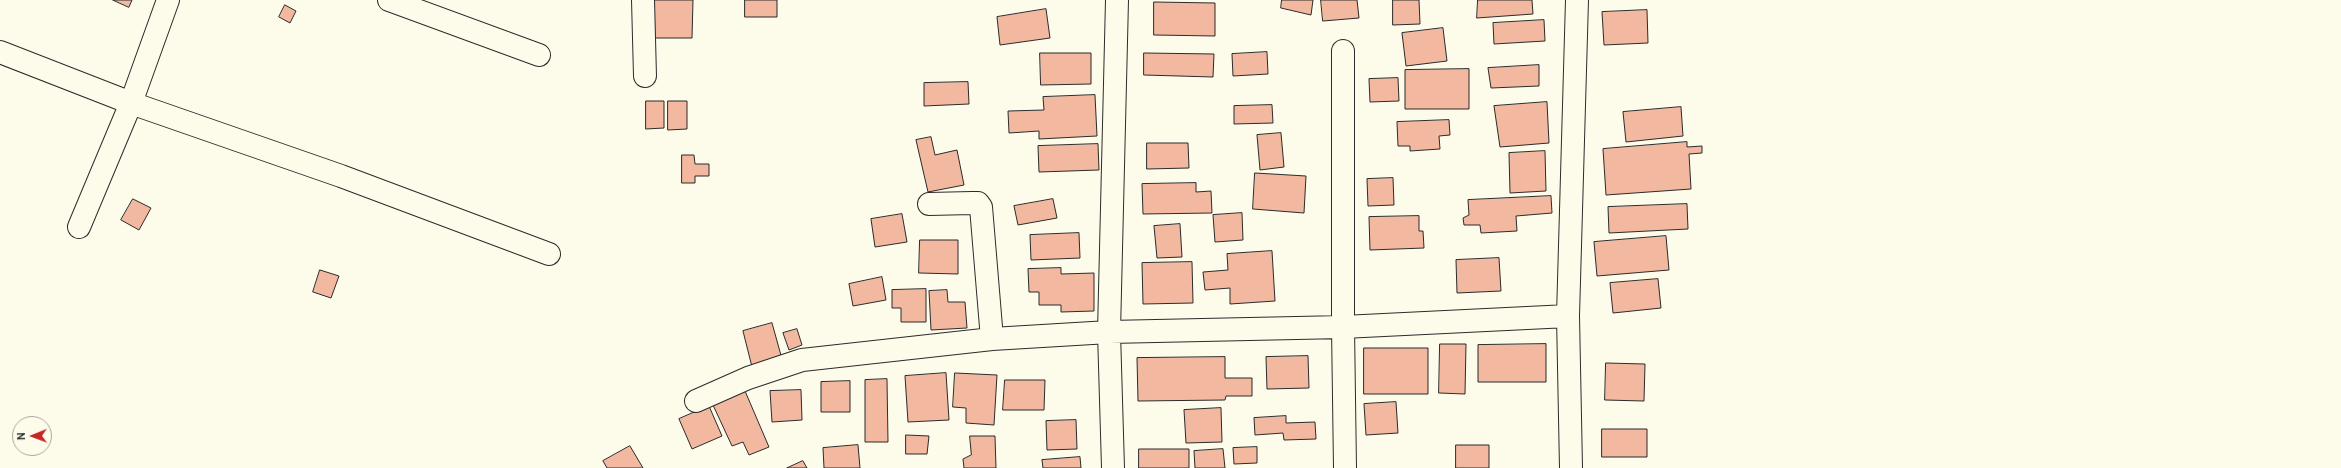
<!DOCTYPE html>
<style>
body{margin:0}
#map{position:relative;width:2341px;height:468px;overflow:hidden;background:#fdfbea;font-family:Cabin,sans-serif}
canvas{display:block}
.north{position:absolute;left:12px;top:416px;width:40px;height:40px;box-sizing:border-box;background:#fdfbea;border:1px solid #a9a89e;border-radius:50%;rotate:269deg;font-size:11px;font-weight:700;line-height:16px;text-align:center;color:#2b2b2b}
.north::after{content:'';display:block;margin:auto;width:14px;height:18px;background:#c62828;clip-path:polygon(50% 0,100% 100%,50% 72%,0 100%)}
</style>
<div id="map">
<canvas width="2341" height="468"></canvas>
<div class="north">N</div>
</div>
<script>
const ctx = document.querySelector('canvas').getContext('2d');
ctx.lineJoin = 'round';
function paint(path, color) { ctx.fillStyle = color; ctx.fill(path, 'evenodd'); }
function strokePath(path, color, width, dash) { ctx.strokeStyle = color; ctx.lineWidth = width; ctx.lineCap = dash ? 'butt' : 'round'; ctx.setLineDash(dash || []); ctx.stroke(path); }
const building = new Path2D(`
 M113,0H132L129,7Z
 M654,0H693L692,38H654Z
 M745,0H777V17H745Z
 M1282,0H1313L1311,15L1281,8Z
 M1321,0H1357L1359,18L1323,21Z
 M1393,0H1419L1420,24L1393,25Z
 M1478,0H1532L1533,14L1477,18Z
 M1154,2L1215,3V36L1154,35Z
 M285,5L296,11L290,23L279,17Z
 M1046,9L1050,38L1000,45L997,17Z
 M1647,10L1648,43L1604,45L1602,12Z
 M1544,20L1545,41L1494,44L1493,23Z
 M1443,28L1447,61L1406,66L1402,33Z
 M1267,52L1268,74L1233,76L1232,54Z
 M1040,53H1091V84L1041,85Z
 M1144,53L1214,54L1213,77L1144,75Z
 M1539,65V86L1491,88L1488,68Z
 M1469,69V109H1405V70Z
 M1398,78L1399,101L1370,102L1369,79Z
 M968,82L969,104L924,106V83Z
 M1095,95L1097,136L1039,139V131L1009,133L1008,111L1044,110L1043,97Z
 M646,101H664V128L646,129Z
 M668,101H687V129L668,130Z
 M1547,102L1549,143L1500,147L1494,106Z
 M1272,105L1273,123L1234,124V106Z
 M1681,107L1683,136L1626,142L1623,112Z
 M1449,120L1450,135L1439,136L1440,149L1410,151V146H1398L1397,122Z
 M1281,133L1284,167L1260,170L1257,135Z
 M931,137L935,155L957,150L964,185L928,192L916,140Z
 M1687,142V147L1702,146V153L1689,154L1691,189L1606,195L1603,149Z
 M1147,143H1188L1189,168L1147,169Z
 M1098,144L1099,170L1039,172L1038,146Z
 M1545,151L1546,191L1510,193L1509,153Z
 M682,155H694L695,164H709V176H695V183H682Z
 M1255,173L1306,176L1304,213L1253,209Z
 M1393,178L1394,205L1368,206L1367,179Z
 M1196,183V192L1211,191L1212,213L1143,214L1142,184Z
 M1551,196L1552,213L1516,216L1517,231L1481,233L1480,225H1464L1463,218L1469,215L1468,200Z
 M133,199L151,208L139,230L121,220Z
 M1053,199L1057,218L1018,225L1014,206Z
 M1687,204L1688,229L1609,233L1608,207Z
 M1242,213L1243,240L1215,242L1213,215Z
 M902,214L907,242L875,247L871,219Z
 M1419,216V231H1423L1424,248L1370,250L1369,217Z
 M1180,224L1182,257L1157,258L1154,226Z
 M1079,233L1080,258L1031,260L1030,235Z
 M1666,236L1669,270L1597,276L1594,242Z
 M920,240H958V274L919,273Z
 M1272,251L1275,301L1230,304V288L1205,290L1203,272L1228,270L1227,254Z
 M1499,258L1501,291L1457,293L1456,260Z
 M1192,262L1193,303L1143,304L1142,263Z
 M1061,268V274L1094,273V311L1061,312V305H1039V292H1029L1028,269Z
 M320,270L339,276L331,298L313,292Z
 M882,277L886,300L853,306L849,284Z
 M1658,279L1661,308L1613,313L1610,283Z
 M926,289V322H901V308H892V290Z
 M947,290L948,302H965L967,328L931,330L929,291Z
 M772,323L782,359L752,367L743,331Z
 M797,329L802,345L789,350L783,333Z
 M1440,344H1466L1465,394L1439,393Z
 M1546,344V382H1478V345Z
 M1364,348H1428V394H1364Z
 M1308,356L1309,388L1267,389L1266,357Z
 M1225,357V378H1252V396H1226L1225,400L1138,401L1137,358Z
 M1606,363L1645,364L1644,401L1605,400Z
 M946,373L949,420L908,422L905,376Z
 M955,373L997,375L994,425L966,423V408L953,407Z
 M887,379L888,442H865V380Z
 M1005,380H1045L1044,410H1003Z
 M850,381V412H821V382Z
 M801,390L802,420L772,422L770,391Z
 M745,391L769,447L749,455L743,442L732,446L713,405Z
 M1396,402L1398,433L1366,435L1364,404Z
 M709,406L722,436L692,449L679,419Z
 M1221,408L1222,442L1186,443L1184,410Z
 M1286,416V423L1315,422L1316,439L1284,440L1283,433L1255,435L1254,418Z
 M1076,420L1077,449L1047,450L1046,421Z
 M1602,429H1647V457H1602Z
 M906,435L929,436L927,454H906Z
 M970,436H995L996,468H964L963,459L971,455Z
 M858,445L860,468H824L823,448Z
 M1456,445H1489V468H1456Z
 M630,446L643,468H607L603,461Z
 M1257,447V463L1234,464L1233,448Z
 M1139,449H1189V468H1139Z
 M1223,449L1225,468H1195L1194,451Z
 M1080,457L1081,468H1043L1042,460Z
 M803,461L807,468H787Z`);
paint(building, '#f2b8a0');
strokePath(building, '#2b2b2b', 1);
const minor = new Path2D(`
 M389,0L539,55
 M643,0L645,76
 M1343,51V327L1345,468
 M0,52L131,103L341,176L549,254
 M929,204L972,203H978L981,207L992,339
 M79,227L131,103L168,0
 M696,401L748,378L802,360L992,339L1109,332L1343,327L1568,316
 M1113,468L1109,332L1117,0
 M1571,468L1568,316L1577,0`);
strokePath(minor, '#2b2b2b', 24);
strokePath(minor, '#fdfbea', 22);
</script>
